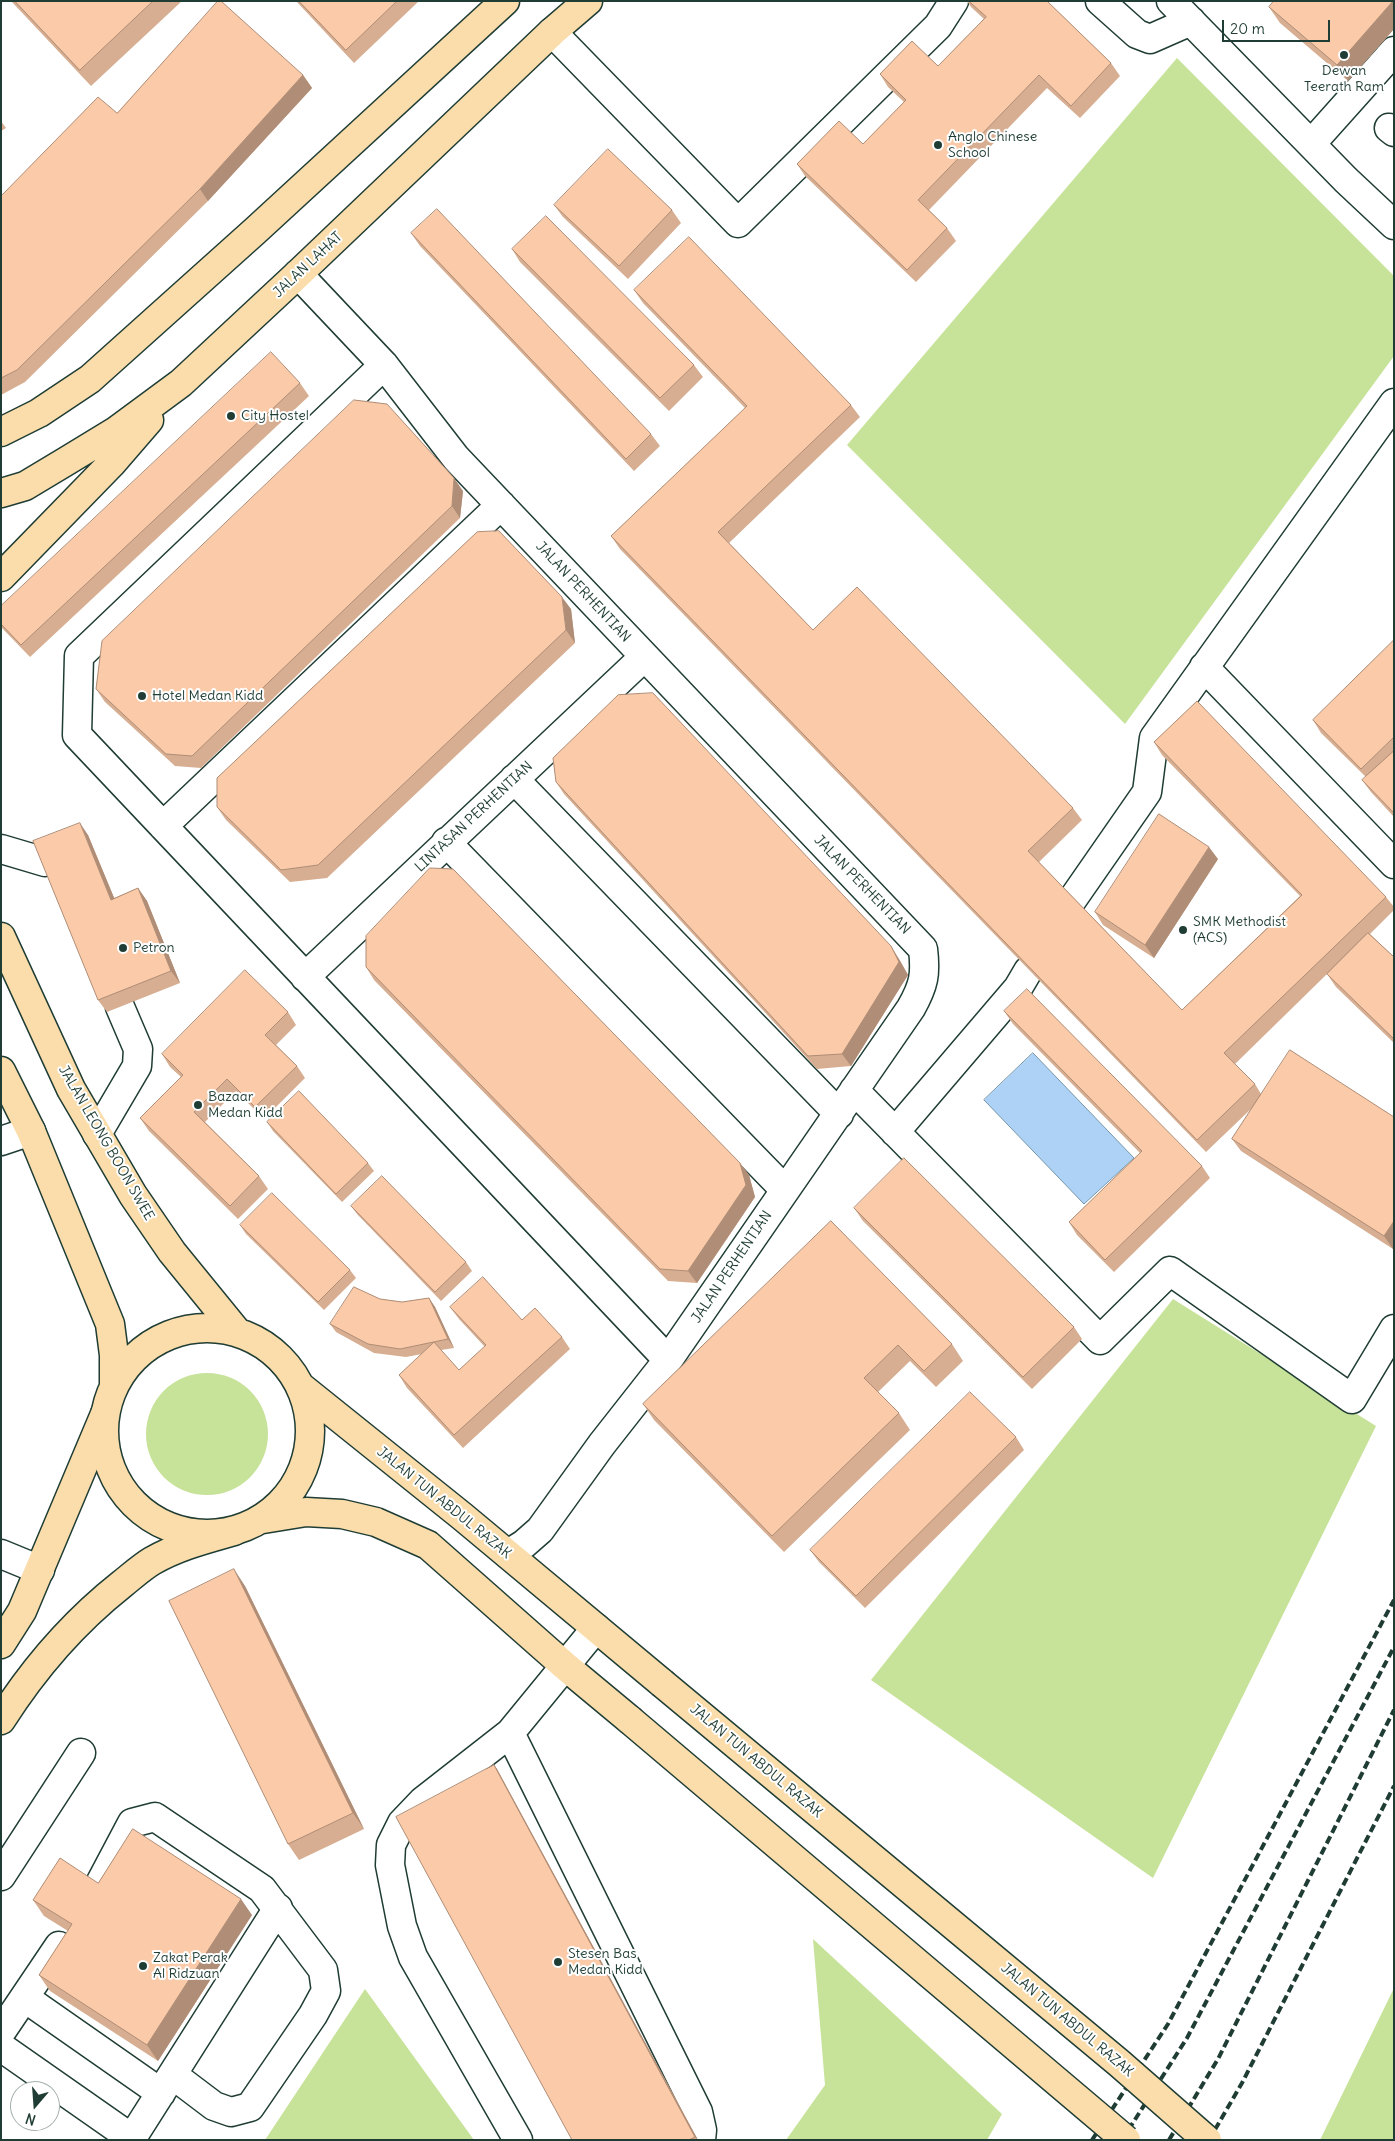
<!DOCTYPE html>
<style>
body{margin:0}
#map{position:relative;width:1395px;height:2141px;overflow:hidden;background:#fff;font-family:Delius,sans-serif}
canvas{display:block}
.frame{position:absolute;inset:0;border:2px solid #1f3d34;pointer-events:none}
.north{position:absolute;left:10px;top:2081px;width:50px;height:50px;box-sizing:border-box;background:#fff;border:1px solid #a5b1ae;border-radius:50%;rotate:198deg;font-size:14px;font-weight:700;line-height:20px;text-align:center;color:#1f3d34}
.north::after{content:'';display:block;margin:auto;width:18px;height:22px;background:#1f3d34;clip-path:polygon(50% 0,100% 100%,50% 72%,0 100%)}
.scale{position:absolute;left:1222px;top:20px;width:108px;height:22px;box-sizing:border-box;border:2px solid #1f3d34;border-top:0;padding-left:6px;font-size:15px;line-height:18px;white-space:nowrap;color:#1f3d34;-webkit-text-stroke:4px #fff;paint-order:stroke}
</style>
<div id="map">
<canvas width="1395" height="2141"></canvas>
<div class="frame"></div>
<div class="north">N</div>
<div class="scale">20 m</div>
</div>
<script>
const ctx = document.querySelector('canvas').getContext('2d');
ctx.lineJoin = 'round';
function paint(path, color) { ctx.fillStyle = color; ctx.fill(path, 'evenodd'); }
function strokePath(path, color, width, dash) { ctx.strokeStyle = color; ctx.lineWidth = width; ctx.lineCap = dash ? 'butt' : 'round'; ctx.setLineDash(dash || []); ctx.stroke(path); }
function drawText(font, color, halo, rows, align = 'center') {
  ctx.font = font + ' Delius,sans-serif'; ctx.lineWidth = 4; ctx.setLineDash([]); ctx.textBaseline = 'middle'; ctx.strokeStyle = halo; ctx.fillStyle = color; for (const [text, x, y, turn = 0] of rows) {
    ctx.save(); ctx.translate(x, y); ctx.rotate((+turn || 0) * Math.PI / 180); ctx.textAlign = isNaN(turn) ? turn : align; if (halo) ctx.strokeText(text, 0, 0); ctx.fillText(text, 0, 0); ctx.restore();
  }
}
paint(new Path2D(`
 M1177,58L1394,276V356L1125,724L847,445Z
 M1173,1299L1376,1426L1153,1878L871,1680Z
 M146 1434a61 61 0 1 1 122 0a61 61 0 1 1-122 0Z
 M813,1939L1002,2114L987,2140H786L825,2085Z
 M1394,1988V2140H1320Z
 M365,1989L474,2140H265Z`), '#c7e299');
const water = new Path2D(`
 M1033,1053L1134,1158L1084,1204L984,1100Z`);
paint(water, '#add2f6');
strokePath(water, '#7496a8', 1);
const minor = new Path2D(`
 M1100,1L1137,34L1150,39L1191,21
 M1171,1L1346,180L1394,225
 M552,32L738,223L938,26L954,1
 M1389,128L1394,132
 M1311,144L1394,51
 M298,274L384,365L456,458L923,949C926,974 924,985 911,1008L668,1360L602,1444L540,1530L524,1544L508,1554
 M384,365L79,656L77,735L668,1360
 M1204,667L1394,864
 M514,779L839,1114
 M163,826L501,505
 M446,842L785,1190
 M1,849L45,862
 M1072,900L1147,792L1154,738L1394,403
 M305,977L644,657
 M854,1090L1100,1340L1170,1271L1352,1399L1394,1329
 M895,1132L1018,988L1028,971
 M97,1134L137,1066L138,1049L120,1007
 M1,1141L31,1131
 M1,1554L40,1570
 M510,1733L698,2112L702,2130L701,2140
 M1,1876L81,1753
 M96,1891L132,1823L155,1817L262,1889L323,1970L326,1991L313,2015L250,2107L231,2112L214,2106L173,2075
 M25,1998L161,2093
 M1,2032L59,1946
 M1,2047L134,2140
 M132,2138L278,1908
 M518,2140L413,1957L402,1926L390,1865L391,1845L402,1823L423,1801L510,1733L596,1628`);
const major = new Path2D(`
 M1,432L39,413L90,379L255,231L505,1
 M1,493L25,486L65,462L116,431L181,383L298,274L552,32L588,1
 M1,577L111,464L149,420
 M1,937L71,1089L133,1195L172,1252L238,1333
 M1,1071L31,1131L110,1324L114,1355V1386
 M104 1431a103 103 0 1 1 206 0a103 103 0 1 1-206 0Z
 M301,1387L463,1517L662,1683
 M263,1519L306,1512L342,1514L376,1522L428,1545L565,1666L630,1720`);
const highway = new Path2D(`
 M1,1644L22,1611L105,1414
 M1,1720C34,1668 74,1622 122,1584C132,1576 142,1567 152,1561C178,1546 206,1539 234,1531`);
strokePath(minor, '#1f3d34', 31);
strokePath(major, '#1f3d34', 31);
strokePath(highway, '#1f3d34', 31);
strokePath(minor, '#fff', 28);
strokePath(major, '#faddab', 28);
strokePath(highway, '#faddab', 28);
strokePath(new Path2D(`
 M1092,2140L1168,2024L1394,1600
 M1122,2140L1187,2038L1394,1647
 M1169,2140L1218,2059L1394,1710
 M1209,2140L1242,2083L1394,1786`), '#1f3d34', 4, [8, 4]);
const majorBridge = new Path2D(`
 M662,1683L1119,2063L1207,2140
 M630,1720L1126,2140`);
strokePath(majorBridge, '#1f3d34', 31, []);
strokePath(majorBridge, '#faddab', 28);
paint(new Path2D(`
 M11,1H182L91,86Z
 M296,1H419L354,63Z
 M967,1H1047L1111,63L1120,76L1080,118L1047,88L929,210L947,228L956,241L916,282L805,176L797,164L863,144L904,102L888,87L880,74L938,66L984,19L971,7Z
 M1394,1V29L1348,81L1280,23L1269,7Z
 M303,75L312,88L208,201L25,382L1,395V196L117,113Z
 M1,121L6,128L1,131Z
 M554,205L672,210L681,223L628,279L563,217Z
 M411,233L651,434L660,446L634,471L420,246Z
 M512,249L694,365L703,377L669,411L520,262Z
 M634,290L851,405L860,417L729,543L813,630L1073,808L1082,820L1039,862L1182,1010L1300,896L1162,755L1154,742L1386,897L1394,907V910L1370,934L1394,957V1043L1336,987L1327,974L1235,1064L1255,1084L1261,1094L1394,1117V1247L1393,1249L1241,1151L1232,1139L1252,1108L1206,1152L620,549L611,536L745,408L643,303Z
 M300,383L309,396L30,657L1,627V606Z
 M463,491L460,518L201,768L175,766L105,702L96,689Z
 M571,609L575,643L327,878L290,882L226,820L217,807Z
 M1394,640V817L1371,792L1362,780L1366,777L1321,733L1313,720Z
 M556,782L899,959L908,975L851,1066L817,1069L564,794Z
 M88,835L114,898L138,888L147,901L180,983L107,1012L98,1000Z
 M1218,859L1154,958L1103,925L1095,912Z
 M366,967L740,1163L749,1175L755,1197L697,1283L668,1281L374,980Z
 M1004,1011L1202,1166L1210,1178L1114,1272L1077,1235L1069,1222L1140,1153L1013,1024Z
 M288,1012L296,1025L276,1045L297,1066L305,1078L264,1119L236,1091L205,1122L259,1176L268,1189L238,1219L149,1131L140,1118L181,1077L170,1067L162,1054Z
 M267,1122L368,1163L374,1171L342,1202L273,1131Z
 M351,1206L466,1262L472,1271L441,1301L357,1214Z
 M854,1208L1074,1327L1082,1339L1032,1389L863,1221Z
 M831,1221L952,1344L963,1361L936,1387L910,1361L878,1392L899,1413L910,1430L784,1552L654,1420L643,1404Z
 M240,1225L350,1270L356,1278L324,1310L246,1234Z
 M429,1298L435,1307L454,1348L441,1350L459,1370L485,1347L459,1319L450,1307L522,1320L562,1337L570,1349L463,1448L407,1388L399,1375L422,1354L406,1357L374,1353L336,1332L330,1324L380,1299L402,1302Z
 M1016,1437L1024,1450L865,1608L819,1562L810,1550Z
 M245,1586L364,1829L299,1860L288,1844Z
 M494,1765L497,1769L698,2140H572Z
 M98,1883L252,1915L158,2061L50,1991L39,1975L68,1931L44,1916L33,1900Z`), '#d7ae91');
paint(new Path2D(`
 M1393,1H1394V29L1348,81L1337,65Z
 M303,75L312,88L208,201L200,189Z
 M454,478L463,491L460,518L452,506Z
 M562,597L571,609L575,643L566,630Z
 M80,823L88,835L120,912L111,900Z
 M1209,847L1218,859L1154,958L1145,945Z
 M138,888L147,901L180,983L171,971Z
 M891,946L899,959L908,975L851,1066L842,1054Z
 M740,1163L749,1175L755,1197L697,1283L688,1271Z
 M1394,1221V1247L1393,1249L1384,1236Z
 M429,1298L435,1307L454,1348L448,1339Z
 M234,1569L245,1586L364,1829L353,1813Z
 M494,1765L497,1769L698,2140L695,2137Z
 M241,1899L252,1915L158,2061L147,2045Z`), '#af8d76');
const building = new Path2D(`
 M15,1H153L80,70Z
 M218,1H221L303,75L200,189L17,370L1,378V196L98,97L117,113Z
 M299,1H397L346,50Z
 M969,1H1047L1111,63L1071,106L1039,75L918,200L947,228L907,270L797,164L839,121L863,144L906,100L880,74L912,41L938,66L986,17Z
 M1274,1H1393L1337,65L1269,7Z
 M608,149L672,210L619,266L554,205Z
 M437,209L651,434L626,459L411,233Z
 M546,216L694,365L660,398L512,249Z
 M689,237L851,405L718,532L813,630L857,587L1073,808L1028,851L1182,1010L1302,895L1154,742L1197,701L1386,897L1224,1053L1255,1084L1197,1140L611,536L747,406L634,290Z
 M271,352L300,383L21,645L1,624V606Z
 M354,400L387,404L454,478L452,506L192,756L166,754L96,689L102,641Z
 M499,531L562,597L566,630L318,865L281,870L217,807V778L477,532Z
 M1394,640V737L1361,769L1313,720Z
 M653,693L891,946L899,962L842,1054L808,1056L556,782L553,758L618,695Z
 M1394,751V813L1362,780Z
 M1159,814L1209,847L1145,945L1095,912Z
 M80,823L111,900L138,888L171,971L98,1000L33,841Z
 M430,868L453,869L740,1163L746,1185L688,1271L660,1269L366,967V936Z
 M1368,933L1394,957V1039L1327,974Z
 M245,970L288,1012L265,1035L297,1066L255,1107L227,1079L194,1112L259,1176L230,1206L140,1118L183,1075L162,1054Z
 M1027,989L1202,1166L1105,1260L1069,1222L1142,1151L1004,1011Z
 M1290,1050L1394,1117V1221L1384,1236L1232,1139Z
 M299,1091L368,1163L336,1194L267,1122Z
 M904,1158L1074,1327L1023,1377L854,1208Z
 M382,1176L466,1262L435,1292L351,1206Z
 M272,1193L350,1270L318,1302L240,1225Z
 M831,1221L952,1344L924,1371L898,1345L864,1378L899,1413L772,1536L643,1404Z
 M483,1277L522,1320L535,1308L562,1337L454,1435L399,1375L434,1342L459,1370L486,1345L450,1307Z
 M354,1287L380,1299L402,1302L429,1298L448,1339L400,1349L368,1344L330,1324Z
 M970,1392L1016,1437L856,1596L810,1550Z
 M234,1569L353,1813L288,1844L169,1601Z
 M494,1765L695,2137L689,2140H572L396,1817Z
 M133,1829L241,1899L147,2045L39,1975L72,1924L33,1900L60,1858L98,1883Z`);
paint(building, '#facaa9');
strokePath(building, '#af8d76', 1);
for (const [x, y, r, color] of [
 [1344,55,5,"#1f3d34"],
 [938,145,5,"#1f3d34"],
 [231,416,5,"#1f3d34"],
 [142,696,5,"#1f3d34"],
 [1183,930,5,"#1f3d34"],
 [123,948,5,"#1f3d34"],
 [198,1105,5,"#1f3d34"],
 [558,1962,5,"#1f3d34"],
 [143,1966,5,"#1f3d34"]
]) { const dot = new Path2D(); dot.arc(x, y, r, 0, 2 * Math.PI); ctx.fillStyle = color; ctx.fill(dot); strokePath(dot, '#fff', 2); }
drawText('14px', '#1f3d34', '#fff', [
 ["Dewan",1344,71,"center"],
 ["Teerath Ram",1344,87,"center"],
 ["Anglo Chinese",948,137],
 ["School",948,153],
 ["City Hostel",241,416],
 ["Hotel Medan Kidd",152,696],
 ["SMK Methodist",1193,922],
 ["(ACS)",1193,938],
 ["Petron",133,948],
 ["Bazaar",208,1097],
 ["Medan Kidd",208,1113],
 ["Stesen Bas",568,1954],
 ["Medan Kidd",568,1970],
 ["Zakat Perak",153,1958],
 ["Al Ridzuan",153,1974]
], 'left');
drawText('14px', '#1f3d34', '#fff', [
 ["JALAN LAHAT",308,265,-43],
 ["JALAN PERHENTIAN",583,592,47],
 ["LINTASAN PERHENTIAN",474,817,-43],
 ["JALAN PERHENTIAN",862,885,46],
 ["JALAN LEONG BOON SWEE",106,1143,60],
 ["JALAN PERHENTIAN",732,1267,-56],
 ["JALAN TUN ABDUL RAZAK",444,1503,39],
 ["JALAN TUN ABDUL RAZAK",756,1761,40],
 ["JALAN TUN ABDUL RAZAK",1067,2020,40]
]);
</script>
